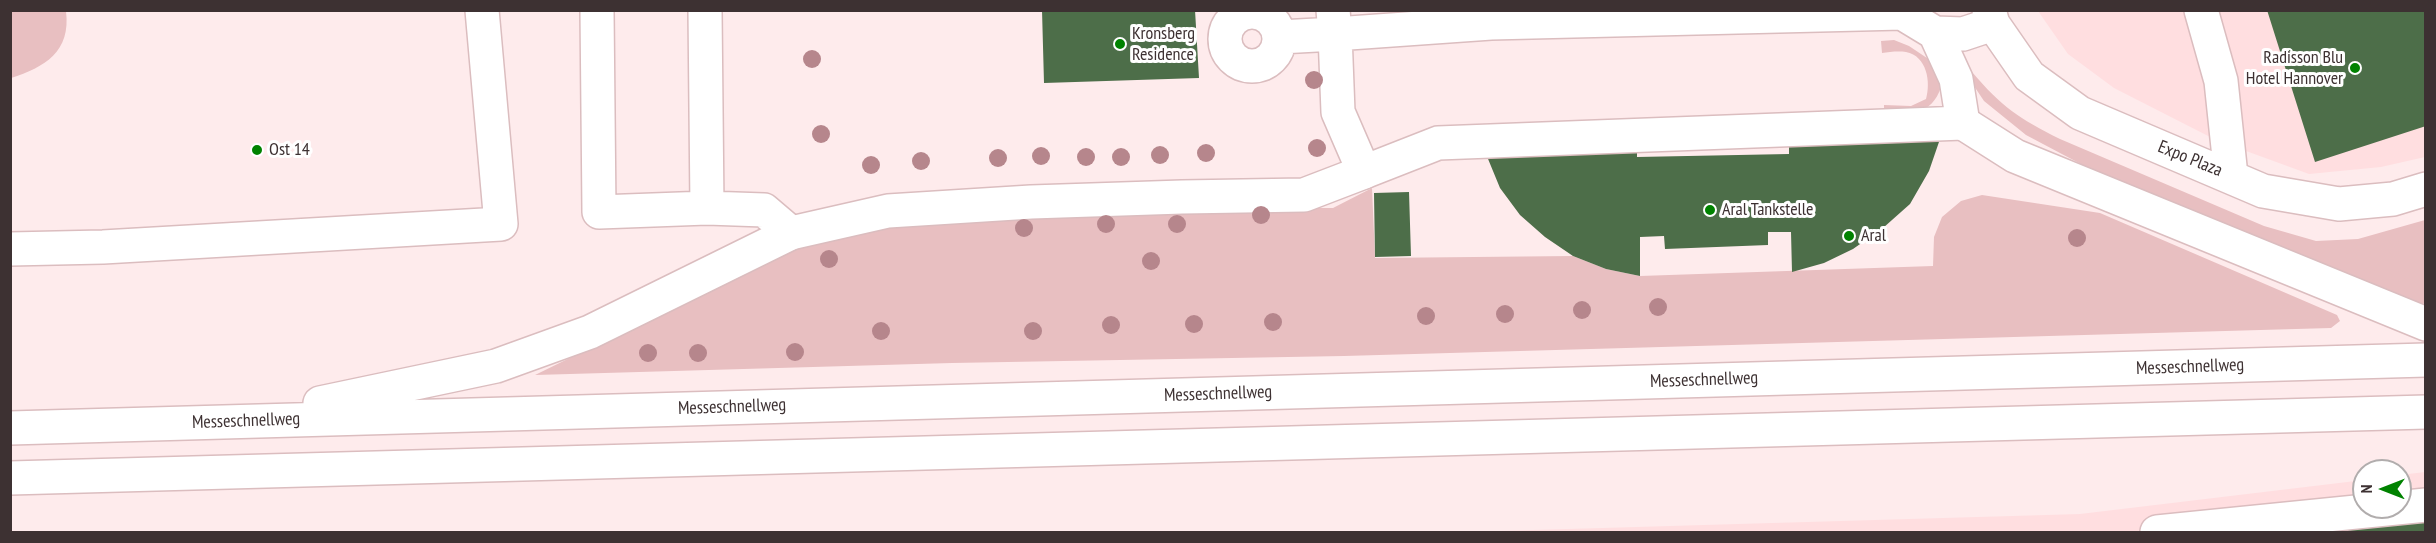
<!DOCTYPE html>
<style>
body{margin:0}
#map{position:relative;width:2436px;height:543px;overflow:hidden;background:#feebec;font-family:"PT Sans Narrow",sans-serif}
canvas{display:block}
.frame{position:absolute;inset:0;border:12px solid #3d3132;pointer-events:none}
.north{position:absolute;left:2352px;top:459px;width:60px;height:60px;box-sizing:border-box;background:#fff;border:2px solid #b1adad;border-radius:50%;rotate:270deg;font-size:16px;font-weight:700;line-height:24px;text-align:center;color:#3d3132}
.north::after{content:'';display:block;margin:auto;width:21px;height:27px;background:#008200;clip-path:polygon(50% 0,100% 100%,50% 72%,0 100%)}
</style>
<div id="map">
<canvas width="2436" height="543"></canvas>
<div class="frame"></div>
<div class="north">N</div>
</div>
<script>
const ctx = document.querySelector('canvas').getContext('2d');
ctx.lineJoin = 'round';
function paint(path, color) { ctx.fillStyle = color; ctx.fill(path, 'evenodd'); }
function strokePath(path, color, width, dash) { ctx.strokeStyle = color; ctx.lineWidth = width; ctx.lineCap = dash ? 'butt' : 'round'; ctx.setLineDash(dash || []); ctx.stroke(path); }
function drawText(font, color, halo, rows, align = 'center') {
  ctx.font = font + ' "PT Sans Narrow",sans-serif'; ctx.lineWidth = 6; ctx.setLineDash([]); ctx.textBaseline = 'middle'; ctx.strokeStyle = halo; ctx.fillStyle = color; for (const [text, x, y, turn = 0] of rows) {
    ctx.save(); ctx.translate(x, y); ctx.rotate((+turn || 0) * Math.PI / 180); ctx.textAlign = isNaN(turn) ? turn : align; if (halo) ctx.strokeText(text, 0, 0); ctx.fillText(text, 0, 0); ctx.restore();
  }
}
paint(new Path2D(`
 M2038,11H2425V157L2381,167L2309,174L2216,140L2114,88L2068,54Z
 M2425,472V532H1465L2080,514L2364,480V507H2400V475Z`), '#ffdee0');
paint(new Path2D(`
 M11,10L66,11C71,52 45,67 11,78Z
 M1894,40L1909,46L1927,58L1936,68L1941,87C1931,117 1911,111 1884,113V105L1911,106L1926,99C1931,82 1927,56 1906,52C1898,51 1889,52 1882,53L1881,41Z
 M1972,72C2002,107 2018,118 2060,139L2264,226L2316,241L2358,239L2425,220V304L2398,297L2111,180L2026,135L1984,101L1968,77Z
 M1372,188L1375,258L1573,256L1606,269L1640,276L1933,266L1934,237L1942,217L1961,201L1982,195L2100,213L2337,315L2340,321L2331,328L1344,356L952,363L535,375L786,252L885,224L1214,208H1333Z`), '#e8bfc1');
paint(new Path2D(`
 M1042,10H1195L1199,78L1044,83Z
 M2267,10H2426V126L2315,162Z
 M1940,139L1929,171L1910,204L1883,228L1853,249L1824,263L1792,272L1791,232H1768V245L1665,249L1664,236L1640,237V276L1606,269L1573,256L1545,237L1520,215L1500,188L1486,154L1637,150V157L1789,154V144Z
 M1409,192L1411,256L1375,257L1374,193Z
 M2426,520V532H2333V531Z`), '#4d6e49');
const minor = new Path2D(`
 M597,10L599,212L707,208L764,210L791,233
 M705,10L707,208
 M1497,10L1491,23L1335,34L1338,112L1364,172L1438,143L1963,123L1956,79L1935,33L1963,34L1993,24
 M1989,10L1993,24L2029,76L2080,113L2263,191L2339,204L2393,199L2426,189
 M2201,10L2221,81L2231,176
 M1225 39a27 27 0 1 1 54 0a27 27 0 1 1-54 0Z
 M1491,23L1902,13L1935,33
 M1280,37L1335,34L1333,10
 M10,249L103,247L501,224L482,10
 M2157,532L2426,505`);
const highway = new Path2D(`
 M1963,123L2015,156L2426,324
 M320,403L496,366L590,332L791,233L888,211L1031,202L1182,197L1304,195L1364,172
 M10,428L2426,360
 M10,478L2426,412`);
strokePath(minor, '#dbbdbf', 36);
strokePath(highway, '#dbbdbf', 36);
strokePath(minor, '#fff', 33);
strokePath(highway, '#fff', 33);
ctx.fillStyle = '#b6868c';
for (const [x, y] of [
 [812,59],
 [1314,80],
 [821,134],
 [1317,148],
 [1206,153],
 [1160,155],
 [1041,156],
 [1086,157],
 [1121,157],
 [998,158],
 [921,161],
 [871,165],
 [1261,215],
 [1106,224],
 [1177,224],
 [1024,228],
 [2077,238],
 [829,259],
 [1151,261],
 [1658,307],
 [1582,310],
 [1505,314],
 [1426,316],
 [1273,322],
 [1194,324],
 [1111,325],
 [881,331],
 [1033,331],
 [795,352],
 [648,353],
 [698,353]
]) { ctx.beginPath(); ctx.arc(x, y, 9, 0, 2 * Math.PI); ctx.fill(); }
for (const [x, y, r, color] of [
 [1120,44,6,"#008200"],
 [2355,68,6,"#008200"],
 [257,150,6,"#008200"],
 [1710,210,6,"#008200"],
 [1849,236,6,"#008200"]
]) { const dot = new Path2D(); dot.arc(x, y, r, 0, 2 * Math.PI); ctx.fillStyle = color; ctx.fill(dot); strokePath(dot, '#fff', 2); }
drawText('18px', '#3d3132', '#fff', [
 ["Kronsberg",1132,34],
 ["Residence",1132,55],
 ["Radisson Blu",2343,58,"right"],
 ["Hotel Hannover",2343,79,"right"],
 ["Ost 14",269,150],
 ["Aral Tankstelle",1722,210],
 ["Aral",1861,236]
], 'left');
drawText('18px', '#3d3132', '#fff', [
 ["Expo Plaza",2190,159,22],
 ["Messeschnellweg",2190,367,-2],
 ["Messeschnellweg",1704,380,-2],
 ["Messeschnellweg",1218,394,-2],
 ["Messeschnellweg",732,407,-2],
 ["Messeschnellweg",246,421,-2]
]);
</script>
